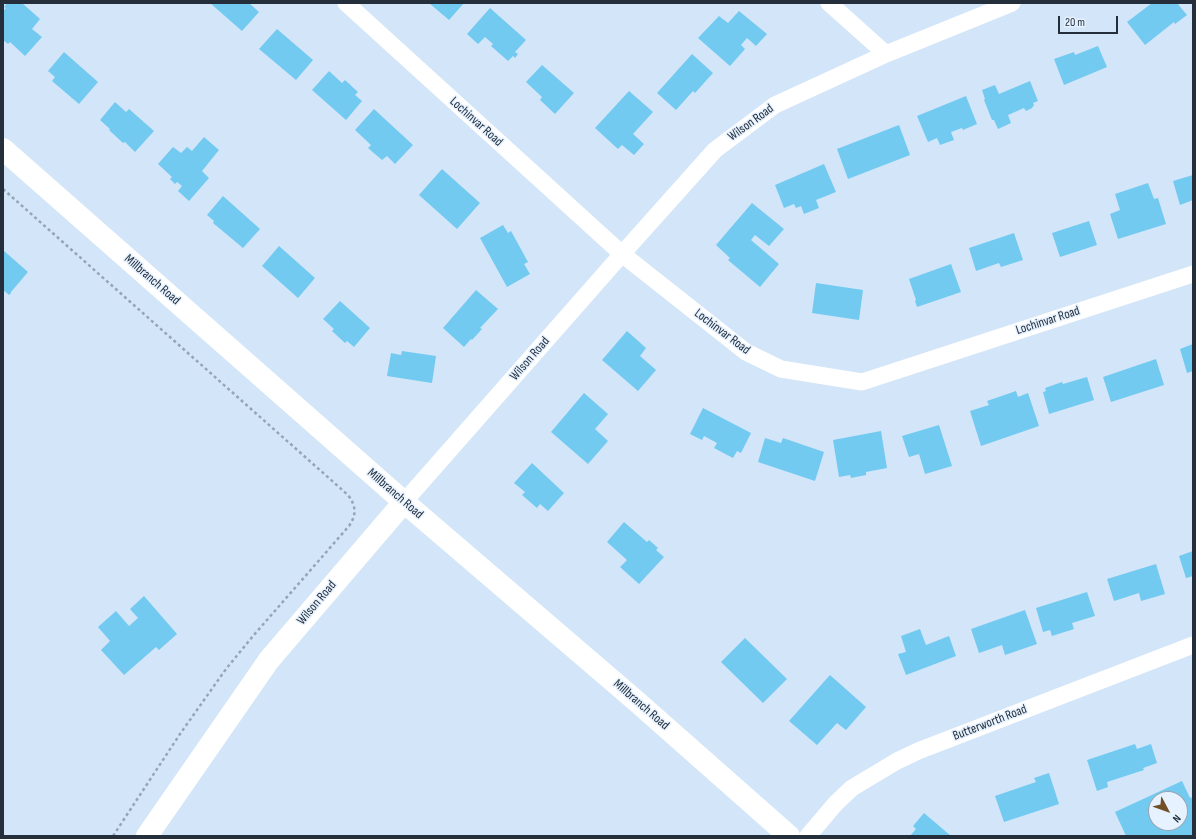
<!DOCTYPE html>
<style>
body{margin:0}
#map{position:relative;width:1196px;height:839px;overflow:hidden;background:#d3e5f8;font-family:"Sofia Sans Condensed",sans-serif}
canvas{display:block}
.frame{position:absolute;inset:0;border:4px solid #242f3b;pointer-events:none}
.north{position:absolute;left:1148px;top:791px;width:40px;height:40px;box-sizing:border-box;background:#e6f2ff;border:1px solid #98a4b1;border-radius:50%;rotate:131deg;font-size:11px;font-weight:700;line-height:16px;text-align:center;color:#242f3b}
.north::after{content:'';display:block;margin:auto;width:14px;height:18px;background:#714f27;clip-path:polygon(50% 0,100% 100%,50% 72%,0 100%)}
.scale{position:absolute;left:1058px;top:16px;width:60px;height:18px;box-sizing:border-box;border:2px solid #242f3b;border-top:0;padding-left:5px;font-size:12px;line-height:14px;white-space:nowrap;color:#242f3b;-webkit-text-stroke:3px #e6f2ff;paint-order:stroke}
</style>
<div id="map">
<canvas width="1196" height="839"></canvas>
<div class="frame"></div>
<div class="north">N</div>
<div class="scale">20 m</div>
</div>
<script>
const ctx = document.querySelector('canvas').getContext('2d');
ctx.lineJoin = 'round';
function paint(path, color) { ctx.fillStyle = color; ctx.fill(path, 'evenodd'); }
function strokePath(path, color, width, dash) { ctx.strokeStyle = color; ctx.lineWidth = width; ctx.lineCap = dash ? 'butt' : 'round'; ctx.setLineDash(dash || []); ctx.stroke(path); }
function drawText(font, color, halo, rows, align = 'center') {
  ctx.font = font + ' "Sofia Sans Condensed",sans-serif'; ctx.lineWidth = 3; ctx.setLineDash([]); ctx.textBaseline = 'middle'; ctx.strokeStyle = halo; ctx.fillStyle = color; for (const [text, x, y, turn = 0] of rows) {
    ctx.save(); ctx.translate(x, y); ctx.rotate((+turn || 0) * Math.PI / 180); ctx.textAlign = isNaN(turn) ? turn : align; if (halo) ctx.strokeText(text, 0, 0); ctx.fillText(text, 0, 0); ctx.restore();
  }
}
paint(new Path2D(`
 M7,3H22L40,19L32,29L42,37L25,56L10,42L8,44L3,40V11L6,8L4,7Z
 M210,3H249L259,12L242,31Z
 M429,3H464L449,20Z
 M1152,3H1177L1187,15L1175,24L1174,22L1145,45L1127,22Z
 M490,8L526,40L515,52L518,54L515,58L513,56L508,61L491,46L493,44L485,37L478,44L467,34Z
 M739,11L767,34L756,46L747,38L741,45L745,49L730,66L698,38L719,16L728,23Z
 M277,29L313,60L296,80L259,49Z
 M1098,46L1107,67L1064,85L1054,59L1074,52L1075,55Z
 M64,52L98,82L79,104L52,81L55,77L48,71Z
 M692,54L713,73L695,93L693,91L676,110L657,93Z
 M542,65L574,93L555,114L540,100L542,97L526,82Z
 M329,71L342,83L345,80L358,92L355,95L362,101L346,120L312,90Z
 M1030,81L1038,101L1033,103L1034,105L1032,108L1026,111L1024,108L1008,115L1011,123L998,129L994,120H992L984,100L985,99L982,90L995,85L999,94Z
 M629,91L653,112L633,134L644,144L634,155L622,145L618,149L595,128Z
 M966,96L977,124L963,130L962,128L951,132L954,140L940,145L937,138L928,142L917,116Z
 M115,102L126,112L129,109L154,131L135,152L125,142L123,143L109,130L110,129L100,120Z
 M374,109L413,145L395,164L387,156L382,160L368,148L371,145L355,130Z
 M899,125L910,155L848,179L837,149Z
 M204,137L219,150L202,171L209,178L189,201L178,191L182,186L177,182L175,184L170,179L172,177L158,164L173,147L181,153L187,147L192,151Z
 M824,164L836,192L816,200L819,208L804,214L801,206L796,208L794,204L784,208L775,185Z
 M442,169L480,203L457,229L419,195Z
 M1193,175V200L1180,205L1173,181Z
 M1148,183L1154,199L1158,198L1166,224L1118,239L1110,214L1120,210L1115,194Z
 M223,196L260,229L243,248L213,223L214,221L207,215Z
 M752,203L784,229L769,246L755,235L751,240L779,264L760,287L728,260L730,258L716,245Z
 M1089,221L1097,245L1060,257L1052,233Z
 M503,225L508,233L511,231L528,262L524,264L530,274L507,287L480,238Z
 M1014,233L1023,260L1001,267L999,263L976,271L969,248Z
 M279,246L315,278L298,298L262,266Z
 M3,250L28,272L11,292V293L9,295L3,290Z
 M951,264L961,292L917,307L915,301L916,300L909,279Z
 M816,283L863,290L859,320L812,313Z
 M476,290L498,309L480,328L482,329L472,340L471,339L464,347L443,328Z
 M340,301L370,328L354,347L347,341L345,343L332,331L334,329L323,319Z
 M627,331L646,348L640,356L656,370L638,391L602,360Z
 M1193,344V371L1187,373L1180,349Z
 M402,351L436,356L432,383L387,376L391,353L401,355Z
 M1156,359L1164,385L1111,402L1103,377Z
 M1087,377L1094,400L1049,414L1043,392L1046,391L1045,388L1062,382L1063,384Z
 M1016,391L1018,397L1028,393L1039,426L981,446L970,411L989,405L987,401Z
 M584,393L608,414L595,429L608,441L588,464L551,432Z
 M703,408L751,433L741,453L737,451L733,458L714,448L717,443L704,436L702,440L690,434Z
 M939,425L952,466L925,474L919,454L909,457L902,436Z
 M881,431L887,468L866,472V475L851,478L850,475L839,477L833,440Z
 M765,438L781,443L783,438L824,452L815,481L758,462Z
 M532,463L564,493L548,511L540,504L537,508L522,495L525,492L514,483Z
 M624,522L647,542L649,540L658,548L656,550L664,557L639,584L620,567L627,560L607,542Z
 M1193,551V576L1186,578L1179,556Z
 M1156,564L1165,594L1141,601L1139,593L1114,601L1107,579Z
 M1087,592L1095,616L1072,623L1074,629L1052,636L1050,630L1043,632L1036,608Z
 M144,596L177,634L159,650L156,647L124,675L101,650L110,641L98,627L116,611L129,626L138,618L130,609Z
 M1025,610L1037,644L1005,655L1002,645L979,653L971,629Z
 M920,629L926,645L949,636L956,656L906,675L898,654L906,652L901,636Z
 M745,638L787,679L763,703L721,662Z
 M830,675L866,707L846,730L837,723L817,745L789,721Z
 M1135,744L1137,749L1151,744L1157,763L1143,768L1144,770L1107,782L1108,787L1097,791L1087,760Z
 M1049,773L1059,804L1004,822L995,796L1036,782L1034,778Z
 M1182,781L1190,798L1191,797L1193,801V835L1126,836L1115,812ZM1156,799H1180V823H1156Z
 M924,813L951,836H910L916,829L913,826Z`), '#72caf1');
strokePath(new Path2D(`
 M3,189L348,495C356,506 357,514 349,526L253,636L226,669L180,734L113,836`), '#96a5b6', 2.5, [3, 3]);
strokePath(new Path2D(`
 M346,3L622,254L746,352L781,369L862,382L1193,274
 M829,3L886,54
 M404,502L622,254L715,150L775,105L886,54L1012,3
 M808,836L836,803L852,788L897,761L918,751L1193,645`), '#fff', 17);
strokePath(new Path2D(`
 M147,836L269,660L404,502`), '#fff', 22);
strokePath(new Path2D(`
 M3,149L404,502L635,700L789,836`), '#fff', 22);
drawText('13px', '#242f3b', '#e6f2ff', [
 ["Lochinvar Road",476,122,42],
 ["Wilson Road",751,123,-36],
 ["Millbranch Road",152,280,41],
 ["Lochinvar Road",1048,321,-18],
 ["Lochinvar Road",722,332,37],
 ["Wilson Road",530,359,-49],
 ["Millbranch Road",395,494,41],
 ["Wilson Road",317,603,-50],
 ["Millbranch Road",641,705,41],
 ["Butterworth Road",990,723,-21]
]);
</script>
